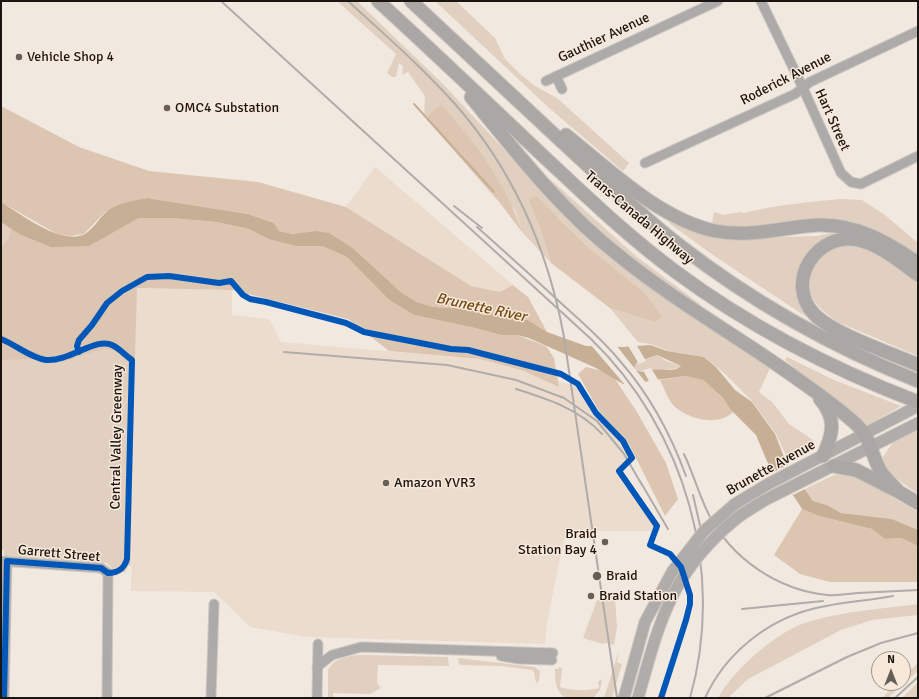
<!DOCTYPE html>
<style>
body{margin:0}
#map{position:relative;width:919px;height:699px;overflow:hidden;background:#f1e8e0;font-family:Signika,sans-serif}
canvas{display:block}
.frame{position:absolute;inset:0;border:2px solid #1a1510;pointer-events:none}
.north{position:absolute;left:871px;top:651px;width:40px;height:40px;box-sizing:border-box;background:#f8e8d9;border:1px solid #9f9489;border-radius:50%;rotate:0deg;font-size:11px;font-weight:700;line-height:16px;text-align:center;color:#1a1510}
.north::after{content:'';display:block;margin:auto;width:14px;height:18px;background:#655f59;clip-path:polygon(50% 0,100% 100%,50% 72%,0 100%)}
</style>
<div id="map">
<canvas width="919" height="699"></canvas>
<div class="frame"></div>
<div class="north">N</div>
</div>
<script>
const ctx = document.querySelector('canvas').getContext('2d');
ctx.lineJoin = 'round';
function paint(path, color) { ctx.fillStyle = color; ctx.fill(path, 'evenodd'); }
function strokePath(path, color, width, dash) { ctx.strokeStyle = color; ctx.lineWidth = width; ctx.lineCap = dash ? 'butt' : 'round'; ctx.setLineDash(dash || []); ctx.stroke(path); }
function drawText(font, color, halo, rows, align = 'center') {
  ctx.font = font + ' Signika,sans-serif'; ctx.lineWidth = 3; ctx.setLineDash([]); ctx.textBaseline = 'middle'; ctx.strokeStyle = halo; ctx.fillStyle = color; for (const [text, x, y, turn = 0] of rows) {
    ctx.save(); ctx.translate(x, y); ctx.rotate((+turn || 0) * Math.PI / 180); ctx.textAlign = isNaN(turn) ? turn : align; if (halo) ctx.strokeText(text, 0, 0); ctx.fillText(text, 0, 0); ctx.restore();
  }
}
paint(new Path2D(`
 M375,167L513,285L500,292L471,286L346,207Z
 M136,288L232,290V315L269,319L281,342L480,359L576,386L591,410L623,444L632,459L618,469L655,525L654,531H578L570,534L564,540L547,622L545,644L307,637L250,627L214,592L131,591Z`), '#ecdcce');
paint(new Path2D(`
 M337,1H357L443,84L586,237L609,257L770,368L759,392L772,402L789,424L813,440L811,446L793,456L786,455L776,434L752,401L724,373L705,357L669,351L650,344L638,342L610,308L654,322L663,317L644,292L589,248L559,218L529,201L540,228L551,263L522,232L515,210L429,114L427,120L424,116L425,96L408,72L402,75L403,67L399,63L396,77H392L387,73L396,54Z
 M435,1H456L495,38L505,59L519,73L535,86L557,98L629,163L623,171L548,107Z
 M550,179L637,257L700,304L698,306L614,247L548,181Z
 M841,199L862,200L885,215L918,243V256L888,236L864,226L845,221L740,228L712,224L714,212L723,215L740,212L744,213C776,205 807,202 841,199Z
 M671,220L746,238L818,236L830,233L838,234C822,240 810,247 802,263L814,322L713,255L669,223Z
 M1,221L19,234L136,288L131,565L128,566L125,573L123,572L116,576L115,572L107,563L4,556V550L1,549Z
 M846,245C874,247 896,268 918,284V356L838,322C828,315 819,309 813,299C799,273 821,248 846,245Z
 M657,355L666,361L681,366C677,370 642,373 636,370L634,368L637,362Z
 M787,357L834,380L901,406L867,426L860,424L849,409L827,394L785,360Z
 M918,428V494L889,473L881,460L893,442Z
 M843,473L860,478L918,512V530L892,519L841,513L827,505L813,501L805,489L834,475Z
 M615,598L617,627L614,645L607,643L602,644L583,638L597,600Z
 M918,604V615L872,620L841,630L748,679L728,698H718C733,671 769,639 797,626C831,612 881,609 918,604Z
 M619,650L617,662L622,664L612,698H603L606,692Z
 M365,655L448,657L449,666L378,665L377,683L381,688L370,694L333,693V698H328V670C334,657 352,655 365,655Z
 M458,658L535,667L540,671L539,681L536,683L534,672L532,670L500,666L461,665L459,664Z
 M918,663V671L888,698H882L897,683H903V677Z
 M559,667L562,668L560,687C573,691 586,691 599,688L598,682L602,679L600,690L593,698H565C555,690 555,681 555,669H558Z
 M918,682V698H902Z`), '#e1d0c0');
paint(new Path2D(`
 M441,105C475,141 507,185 522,232L500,203L427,120L429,114Z
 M1,106L79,147L149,171L258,182L346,207L471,286L500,292L513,285L528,297L547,332L528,320L495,312L496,315H481L476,309L433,307L417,302L402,293L354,249L315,231L294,234L279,231L274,223L248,214L147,198L125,203L105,212L84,234L70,236L57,234L1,202Z
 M536,196L589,248L644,292L663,317L654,322L610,308L551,263L540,228L529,201Z
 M139,218H171L216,222L249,229L268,239L295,246H322L347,257L389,300L414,315L475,328L501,335H517L546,346L554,358L559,387L524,371L480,359L389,351L348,319L232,290L137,288L135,357L128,362L113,350L102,349L65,361L26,359L1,360V248L9,238L11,228L19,234L88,246Z
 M586,367L611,373L637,412L666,463L678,499L665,516L629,444L599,411L578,374Z
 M685,376L703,380L723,398L730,409L734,411C720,427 690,420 675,407C668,400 664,388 660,380Z
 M802,509L819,516L872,529L885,539L901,538L918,546V582H830L800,574L774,555Z`), '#dcc6b1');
paint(new Path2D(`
 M147,198L248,214L274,223L279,231L293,234L315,231L329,233L354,249L402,293L417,302L433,307L476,309L482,315H495V312L528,320L547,332L586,346L623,347L650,345L667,351L704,357L716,367L735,390L752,402L775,434L786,462L813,501L827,505L841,513L892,519L918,530V546L901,538L885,539L872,529L819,516L802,509L795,498L769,466L756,435L730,409L723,398L703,380L685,376L648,381L639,385L623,384L596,368L529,338L517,335H501L475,328L414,315L389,300L347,257L322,246H295L268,239L249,229L216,222L171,218H139L89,246L51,247L19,234L1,222V202C21,214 61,246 85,234C93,229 98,220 104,214C115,203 133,201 147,198ZM657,355L681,366C673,373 661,368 652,370C647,371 644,373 639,371C635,370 636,371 634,368L637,362Z`), '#c7af96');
paint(new Path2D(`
 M590,344L616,345L647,384L639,387L626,386Z
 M627,344H636L646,361L639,364Z
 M651,368L659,381L650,383L643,370Z
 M789,464L807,488L791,496L772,473Z`), '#f1e8e0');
strokePath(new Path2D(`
 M414,104L494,192`), '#c7af96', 2);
const minor = new Path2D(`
 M761,1L803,88L841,173L851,182L861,184L918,156
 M556,76L562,89
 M546,81L718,1
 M645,163L795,94L810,82L918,31
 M1,561L101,568L108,573L107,698
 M501,656L519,659L552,660
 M317,667L332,655L361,647L553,653
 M4,698L7,561
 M211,698L214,604
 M317,698L318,644`);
const major = new Path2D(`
 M735,504L768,484L918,406
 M741,515L765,500L918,423
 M624,698L645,622L672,572
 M638,698C650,657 658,620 680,582`);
const highway = new Path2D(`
 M378,1C433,51 486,102 540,153C584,194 627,236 676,272C750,327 832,369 918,402
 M411,1C460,47 510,93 559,139C598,175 637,212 679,245C751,301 833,347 918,381
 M471,97C516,152 561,210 617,254C673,300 737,336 796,378C817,393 839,408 858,426C871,439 872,457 881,472C886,479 893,485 899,492
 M566,135C610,170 659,219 715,231C751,238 783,227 818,225C857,224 887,242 918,263
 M918,275C900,262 879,244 858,240C817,231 784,282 814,314C833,334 891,353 918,365
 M820,399C837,419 833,434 823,456
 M834,466L856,470L899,492L918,503`);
strokePath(minor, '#cdc6c0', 11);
strokePath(major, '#cdc6c0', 13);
strokePath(highway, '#cdc6c0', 15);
strokePath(minor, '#acabaa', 9);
strokePath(major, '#b0acaa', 11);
strokePath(highway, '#aba7a5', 13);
strokePath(new Path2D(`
 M221,1L591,339C685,430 726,571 690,698
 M348,1C384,34 422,67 455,104C514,171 548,249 564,337L617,698
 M454,206L482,228
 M477,227C505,252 534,278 562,304C582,322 603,340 620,361C649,394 671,435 686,476
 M284,352L447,365L516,380L564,398L597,421L624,454L642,485
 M516,389C548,399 579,409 602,434
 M684,454C693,473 699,495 709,515C732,559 778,590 827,595C837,596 848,594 858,593C878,592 898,591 918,590
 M640,481L668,529
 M693,495L702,534
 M742,609L823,601
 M705,698C725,654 766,621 812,609C838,602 866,601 893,596
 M765,698L847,657L881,643L918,633
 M895,698L918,677`), '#b0aca9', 2);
const majorBridge = new Path2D(`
 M672,572L704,531L735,504
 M680,582C697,555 716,534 741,515`);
strokePath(majorBridge, '#cdc6c0', 13, []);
strokePath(majorBridge, '#b0acaa', 11);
strokePath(new Path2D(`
 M1,339C16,345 31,358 46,360C69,362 96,337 112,345C119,348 125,355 132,360L127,559C124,569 118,573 108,573L101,568L7,561L4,698
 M79,352L77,346L79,340L92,325L107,303L122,291L147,277L169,276L219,283L231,281L243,295L250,299L266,302L346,323L364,332L451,349L468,350L561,374L578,384L596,413L623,441L632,458L619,471L657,526L650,545L670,554L681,567L690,595V604L686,620L661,698`), '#0057b8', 6);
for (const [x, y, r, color] of [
 [19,57,4,"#655f59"],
 [167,108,4,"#655f59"],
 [386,483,4,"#655f59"],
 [605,542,4,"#655f59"],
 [597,576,5,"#655f59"],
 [591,596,4,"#655f59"]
]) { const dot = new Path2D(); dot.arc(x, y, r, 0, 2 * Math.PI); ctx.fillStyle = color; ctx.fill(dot); strokePath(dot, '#f8e8d9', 1.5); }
drawText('14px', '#1a1510', '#f8e8d9', [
 ["Gauthier Avenue",604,38,-25],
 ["Roderick Avenue",786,79,-27],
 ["Hart Street",832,120,66],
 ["Trans-Canada Highway",639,218,40],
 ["Central Valley Greenway",117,437,-89],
 ["Brunette Avenue",771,468,-29],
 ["Garrett Street",59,554,5]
]);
drawText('14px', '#1a1510', '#f8e8d9', [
 ["Vehicle Shop 4",27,57],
 ["OMC4 Substation",175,108],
 ["Amazon YVR3",394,483],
 ["Braid",597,534,"right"],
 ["Station Bay 4",597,550,"right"],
 ["Braid",606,576],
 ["Braid Station",599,596]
], 'left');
drawText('italic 15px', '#744914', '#f8e8d9', [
 ["Brunette River",481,308,12]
]);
</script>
